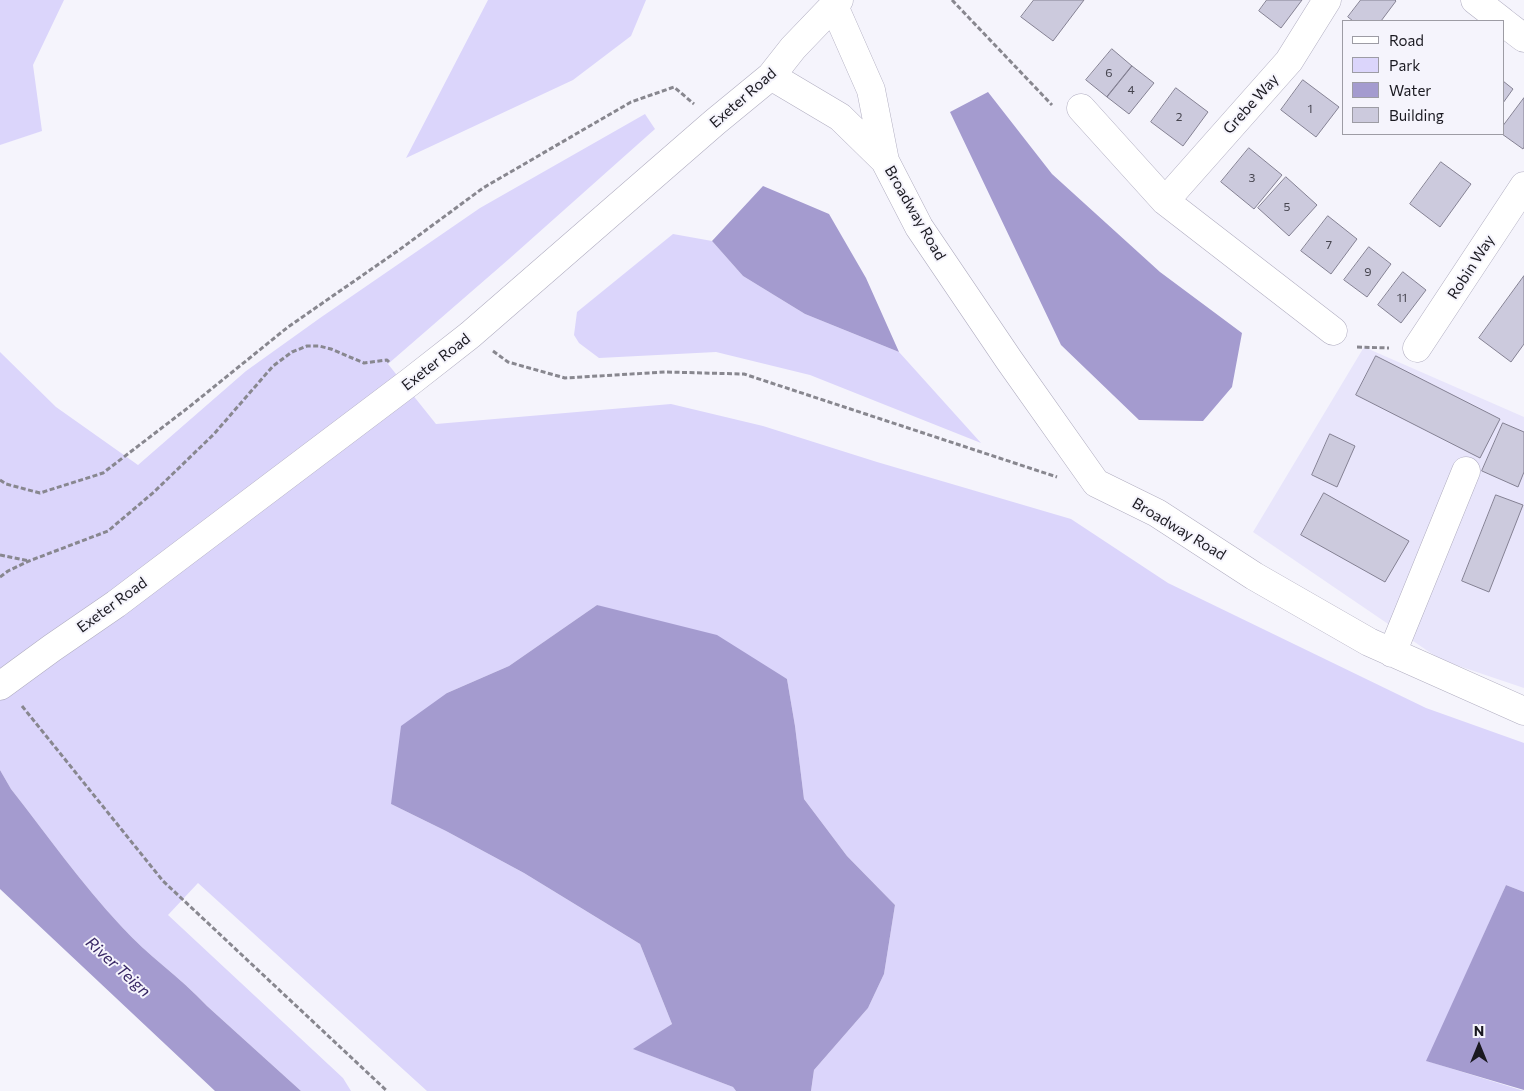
<!DOCTYPE html>
<style>
body{margin:0}
#map{position:relative;width:1524px;height:1091px;overflow:hidden;background:#f5f4fc;font-family:Commissioner,sans-serif}
canvas{display:block}
.legend{position:absolute;left:1342px;top:20px;width:162px;height:115px;box-sizing:border-box;background:#f5f4fc;border:1px solid #9d9ca4;margin:0;padding:6px 9px;list-style:none;font-size:15px;color:#1a1920}
.legend li{display:flex;align-items:center;gap:10px;height:25px}
.legend b{width:25px;border:1px solid #9d9ca4}
.north{position:absolute;left:1454px;top:1021px;width:50px;height:50px;-webkit-text-stroke:4px #f5f4fc;paint-order:stroke;rotate:0deg;font-size:14px;font-weight:700;line-height:20px;text-align:center;color:#1a1920}
.north::after{content:'';display:block;margin:auto;width:18px;height:22px;background:#1a1920;clip-path:polygon(50% 0,100% 100%,50% 72%,0 100%)}
</style>
<div id="map">
<canvas width="1524" height="1091"></canvas>
<ul class="legend">
<li><b style="height:6px;background:#fff"></b>Road</li>
<li><b style="height:14px;background:#dbd5fb"></b>Park</li>
<li><b style="height:14px;background:#a49bcf"></b>Water</li>
<li><b style="height:14px;background:#cccadd"></b>Building</li>
</ul>
<div class="north">N</div>
</div>
<script>
const ctx = document.querySelector('canvas').getContext('2d');
ctx.lineJoin = 'round';
function paint(path, color) { ctx.fillStyle = color; ctx.fill(path, 'evenodd'); }
function strokePath(path, color, width, dash) { ctx.strokeStyle = color; ctx.lineWidth = width; ctx.lineCap = dash ? 'butt' : 'round'; ctx.setLineDash(dash || []); ctx.stroke(path); }
function drawText(font, color, halo, rows, align = 'center') {
  ctx.font = font + ' Commissioner,sans-serif'; ctx.lineWidth = 4; ctx.setLineDash([]); ctx.textBaseline = 'middle'; ctx.strokeStyle = halo; ctx.fillStyle = color; for (const [text, x, y, turn = 0] of rows) {
    ctx.save(); ctx.translate(x, y); ctx.rotate((+turn || 0) * Math.PI / 180); ctx.textAlign = isNaN(turn) ? turn : align; if (halo) ctx.strokeText(text, 0, 0); ctx.fillText(text, 0, 0); ctx.restore();
  }
}
paint(new Path2D(`
 M1364,347L1524,417V688L1441,660L1253,532Z`), '#e8e5fb');
paint(new Path2D(`
 M0,0H64L33,65L42,131L0,145Z
 M488,0H646L631,36L573,80L406,158Z
 M645,114L655,129L509,259L388,364L436,424L671,404L763,426L877,462L1071,519L1168,583L1426,708L1524,743V892L1506,885L1427,1061L1524,1091H811L814,1070L868,1008L884,974L895,905L847,856L804,799L795,726L787,679L597,605L509,666L447,693L391,804L446,831L524,873L640,944L672,1024L634,1049L733,1087L736,1091H427L198,883L168,915L343,1078L351,1091H301L207,1006C180,977 147,955 121,926C81,883 47,835 11,789L0,770V352L56,407L138,465L246,371L320,318L480,208Z
 M673,234L712,241L743,276L805,314L899,352L981,443L810,375L716,352L599,358L579,343L574,335L577,312Z`), '#dbd5fb');
paint(new Path2D(`
 M988,92L1052,174L1160,272L1242,333L1232,387L1203,421L1139,420L1061,345L950,112Z
 M763,186L829,214L866,278L899,352L805,314L743,276L712,241Z
 M597,605L717,635L787,679L795,726L804,799L847,856L895,905L884,974L868,1008L814,1070L811,1091H736L733,1087L633,1049L672,1024L640,944L524,873L446,831L391,804L401,726L447,693L509,666Z
 M0,770L11,789C47,835 81,883 121,926C147,955 180,977 207,1006L301,1091H215L0,889Z
 M1506,885L1524,892V1090L1426,1061Z`), '#a49bcf');
const building = new Path2D(`
 M1034,0H1084L1053,41L1021,17Z
 M1267,0H1302L1281,28L1259,11Z
 M1361,0H1395L1396,1L1381,21H1353L1348,17Z
 M1112,49L1132,66L1107,97L1086,80Z
 M1132,66L1154,83L1129,114L1107,97Z
 M1303,80L1339,107L1316,137L1281,110Z
 M1503,81L1513,89L1503,103Z
 M1176,88L1208,112L1183,146L1151,122Z
 M1524,98V147L1523,149L1502,134L1503,126Z
 M1249,148L1282,175L1254,209L1221,182Z
 M1441,162L1471,184L1440,227L1410,204Z
 M1286,177L1317,205L1289,236L1258,208Z
 M1328,216L1357,239L1331,274L1301,251Z
 M1369,247L1391,264L1367,297L1344,280Z
 M1403,272L1426,290L1401,323L1378,305Z
 M1524,276V344L1511,362L1479,338Z
 M1376,356L1500,419L1480,458L1356,395Z
 M1503,423L1524,432V472L1518,487L1482,471Z
 M1330,434L1355,446L1337,487L1312,475Z
 M1324,493L1409,541L1385,582L1301,535Z
 M1496,495L1523,505L1489,592L1462,581Z`);
paint(building, '#cccadd');
strokePath(building, '#848193', 1);
const minor = new Path2D(`
 M1475,0L1502,21
 M834,6L871,90L885,161L919,227L1009,360L1096,483L1157,513L1254,576L1369,642L1524,711
 M1503,22L1524,38
 M771,76L840,117L885,161
 M1081,108L1165,201L1333,331
 M1165,201L1289,61L1327,0
 M1417,348L1524,186
 M1392,653L1466,471
 M0,686L52,648L116,604L410,382L470,335L715,122L771,76L793,48L839,0`);
strokePath(minor, '#b0adc0', 29);
strokePath(new Path2D(`
 M952,0L1052,105
 M1357,347L1389,348
 M493,351L508,362L565,378L665,372L744,374L1057,477
 M0,480L6,484L40,493L103,473L189,407L288,327L399,250L483,188L631,102L674,87L694,104
 M0,555L29,561
 M0,577L8,571L29,561L108,531L154,492L214,434L273,366L292,352L307,346H319L331,349L364,363L387,360L389,362
 M22,706L163,881L387,1091`), '#88878f', 3, [5, 2.5]);
strokePath(minor, '#fff', 28);
drawText('12px', '#46454f', null, [
 ["6",1109,73],
 ["4",1131,90],
 ["1",1310,109],
 ["2",1179,117],
 ["3",1252,178],
 ["5",1287,207],
 ["7",1329,245],
 ["9",1368,272],
 ["11",1402,298]
]);
drawText('15px', '#1a1920', '#f5f4fc', [
 ["Exeter Road",743,98,-41],
 ["Grebe Way",1251,104,-48],
 ["Broadway Road",915,213,60],
 ["Robin Way",1471,267,-57],
 ["Exeter Road",436,362,-38],
 ["Broadway Road",1179,529,31],
 ["Exeter Road",112,605,-36]
]);
drawText('italic 16px', '#372664', '#f5f4fc', [
 ["River Teign",118,967,42]
]);
</script>
